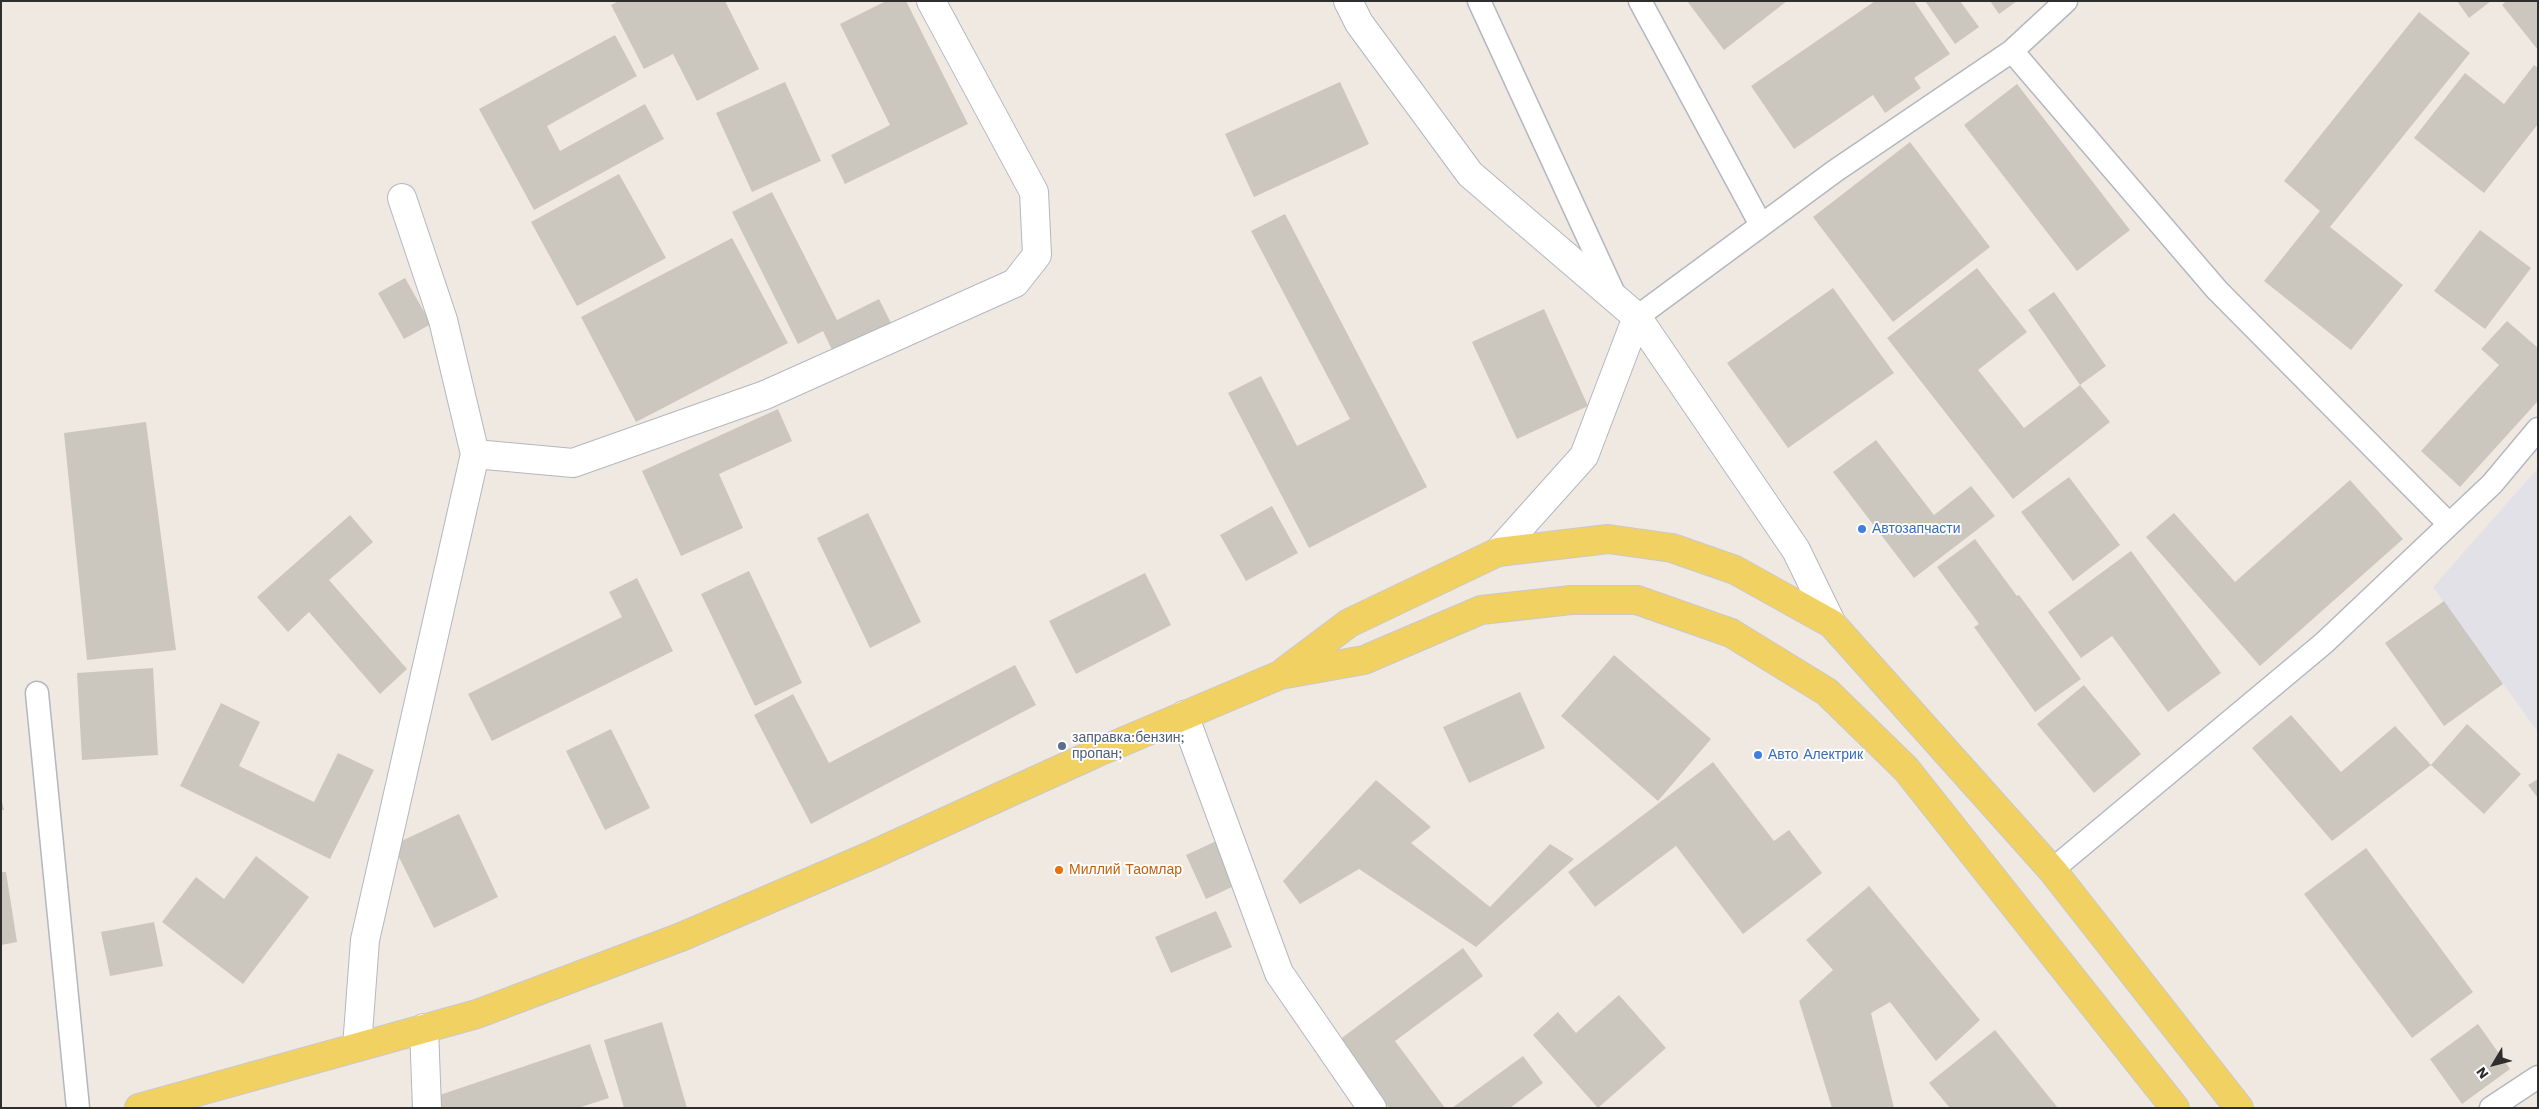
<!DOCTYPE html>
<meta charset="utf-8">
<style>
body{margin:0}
#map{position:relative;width:2539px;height:1109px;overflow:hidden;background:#efe9e1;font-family:"Work Sans",sans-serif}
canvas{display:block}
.frame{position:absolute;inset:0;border:2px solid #2e2e2e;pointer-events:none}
.north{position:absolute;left:2469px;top:1039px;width:50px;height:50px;-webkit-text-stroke:4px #fff;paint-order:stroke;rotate:233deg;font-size:14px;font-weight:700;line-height:20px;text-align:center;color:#2e2e2e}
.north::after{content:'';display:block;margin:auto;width:18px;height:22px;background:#2e2e2e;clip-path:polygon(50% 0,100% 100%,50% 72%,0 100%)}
</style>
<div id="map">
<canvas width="2539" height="1109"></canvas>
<div class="frame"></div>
<div class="north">N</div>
</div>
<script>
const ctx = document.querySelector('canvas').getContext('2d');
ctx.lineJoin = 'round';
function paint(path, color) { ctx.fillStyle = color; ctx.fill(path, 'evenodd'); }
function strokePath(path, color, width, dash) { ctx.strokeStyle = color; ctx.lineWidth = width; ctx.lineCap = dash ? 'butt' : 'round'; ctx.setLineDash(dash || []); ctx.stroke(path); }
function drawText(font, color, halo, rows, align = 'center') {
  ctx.font = font + ' "Work Sans",sans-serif'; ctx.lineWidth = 4; ctx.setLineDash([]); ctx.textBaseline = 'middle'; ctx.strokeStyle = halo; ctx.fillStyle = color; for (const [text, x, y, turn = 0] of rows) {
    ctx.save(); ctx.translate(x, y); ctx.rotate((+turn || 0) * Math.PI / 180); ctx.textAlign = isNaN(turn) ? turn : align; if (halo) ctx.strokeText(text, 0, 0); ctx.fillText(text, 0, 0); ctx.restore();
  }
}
paint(new Path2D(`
 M2538,468V732L2433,587Z`), '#e3e1e8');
paint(new Path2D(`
 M619,1H725L759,69L697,101L673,54L644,69L611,5Z
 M886,1H906L968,124L845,184L831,155L890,125L840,24Z
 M1687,1H1787L1724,50Z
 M1875,1H1914L1950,54L1914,78L1921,88L1885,113L1873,95L1794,149L1751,86Z
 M1925,1H1960L1979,27L1955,44Z
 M1990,1H2017L1999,14Z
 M2457,1H2491L2469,18Z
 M2506,1H2538V50L2502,5Z
 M2419,12L2470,53L2330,227L2403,285L2351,350L2264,281L2320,211L2284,181Z
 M615,35L637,76L547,126L560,151L645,104L664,139L534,210L479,109Z
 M2534,65L2538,68V124L2484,193L2414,138L2465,73L2504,104Z
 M785,82L821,161L752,192L716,113Z
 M1340,82L1369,144L1254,197L1225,134Z
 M2017,84L2130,230L2077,271L1964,125Z
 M1910,142L1990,247L1893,322L1813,217Z
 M619,174L666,258L577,306L531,222Z
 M772,192L837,320L879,299L894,329L836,358L823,331L798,344L732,212Z
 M1285,214L1427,487L1309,548L1228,393L1261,376L1297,446L1350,419L1251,231Z
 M2480,230L2531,268L2485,329L2434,291Z
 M732,238L788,343L636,422L581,317Z
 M1977,268L2027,332L1978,370L2024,428L2080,385L2110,422L2013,499L1887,338Z
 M405,278L431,324L404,339L378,293Z
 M1833,288L1894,373L1788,448L1727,363Z
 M2054,292L2106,366L2080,385L2028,310Z
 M1544,309L1588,406L1517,439L1472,342Z
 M2507,321L2538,348V401L2460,487L2421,451L2499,365L2481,349Z
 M778,409L792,441L719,474L743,528L681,556L642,471Z
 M146,422L176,650L87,660L64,433Z
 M1876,440L1934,515L1971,486L1995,516L1914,578L1833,472Z
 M2069,477L2120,545L2073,581L2021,512Z
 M2350,480L2403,539L2260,666L2146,537L2174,513L2235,582Z
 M1272,506L1298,553L1246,581L1220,535Z
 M868,513L921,622L870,648L817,538Z
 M350,515L373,542L329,580L407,669L380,694L309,612L288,632L257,597Z
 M1975,539L2017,596L2019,595L2081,679L2035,712L1974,627L1979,624L1937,567Z
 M2131,551L2221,673L2168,712L2112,636L2081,658L2048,612Z
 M749,571L802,683L755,706L701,594Z
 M1145,573L1171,625L1076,674L1049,621Z
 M637,578L673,651L492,741L468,694L622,617L609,592Z
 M2444,601L2503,684L2444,726L2385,643Z
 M1614,655L1711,739L1658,801L1561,716Z
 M1015,665L1036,705L811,824L754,715L793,694L829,763Z
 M153,668L158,755L82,760L77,673Z
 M2084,685L2141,754L2094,793L2037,724Z
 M1520,692L1545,748L1469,783L1443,727Z
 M221,703L260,722L239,766L314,802L338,753L374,770L330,859L180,786Z
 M2291,715L2341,772L2395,726L2431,765L2332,841L2252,748Z
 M2467,724L2521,774L2484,814L2431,765Z
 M611,729L650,808L605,830L566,751Z
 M1713,762L1774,841L1789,830L1822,873L1743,934L1676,846L1595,907L1568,872Z
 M2538,779V798L2528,785Z
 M1376,780L1431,827L1411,843L1490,907L1550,844L1574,859L1476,947L1359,869L1300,904L1283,881Z
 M1,798L4,810H1Z
 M459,814L498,897L434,928L393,845Z
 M1225,837L1245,881L1206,899L1186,855Z
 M2366,848L2473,992L2412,1038L2304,894Z
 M256,856L309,897L243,984L162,922L196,877L224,899Z
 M1,872H6L17,942L1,945Z
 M1869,886L1980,1020L1936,1061L1890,1002L1871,1013L1894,1108H1832L1799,1001L1833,970L1806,940Z
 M1216,911L1232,947L1171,973L1155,937Z
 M154,922L163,966L110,976L101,932Z
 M1463,948L1483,976L1395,1041L1445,1108H1389L1339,1040Z
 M1619,995L1666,1048L1598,1108L1533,1035L1558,1012L1576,1033Z
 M662,1022L687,1108H624L604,1040Z
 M2478,1024L2510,1069L2462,1104L2430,1059Z
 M1995,1030L2058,1108H1950L1929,1083Z
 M590,1044L609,1098L578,1108H431L428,1099Z
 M1523,1056L1543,1083L1510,1108H1452Z`), '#cbc7bf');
const service = new Path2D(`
 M1479,1L1616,298L1637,317L1835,171L2012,51L2066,1
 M1640,1L1761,225
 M2012,51L2217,290L2449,524
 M37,693L78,1108
 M2052,870L2324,643L2492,484L2538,429
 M2491,1108L2538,1077`);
const minor = new Path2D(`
 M1348,1L1359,23L1470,174L1637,317
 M475,454L573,463L765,395L1015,283L1037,255L1034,192L931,1
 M1498,552L1584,456L1637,317L1796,550L1832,624
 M1184,715L1279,973L1372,1108
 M424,1028L427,1108
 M357,1047L365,940L475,454L443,320L402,198`);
const primary = new Path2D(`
 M1285,671L1349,623L1498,552L1608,539L1672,548L1735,570L1832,624L2052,870L2239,1108
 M139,1108L477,1014L681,937L872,855L1096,753L1280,675L1364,660L1481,610L1571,600H1637L1731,633L1827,692L1906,769L2175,1108`);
strokePath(service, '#b4b7c1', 25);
strokePath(minor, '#b4b7c1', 30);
strokePath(primary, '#c9c9c9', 30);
strokePath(service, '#fff', 22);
strokePath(minor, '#fff', 28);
strokePath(primary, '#f2d163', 28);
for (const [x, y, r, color] of [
 [1862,529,5,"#3f7fe0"],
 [1062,746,5,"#5c6f8a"],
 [1758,755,5,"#3f7fe0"],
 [1059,870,5,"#e8710a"]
]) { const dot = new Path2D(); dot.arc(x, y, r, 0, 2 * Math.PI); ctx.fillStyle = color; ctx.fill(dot); strokePath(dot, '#fff', 2); }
drawText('14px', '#366cbe', '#fff', [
 ["Автозапчасти",1872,529],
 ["Авто Алектрик",1768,755]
], 'left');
drawText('14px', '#4e5e75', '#fff', [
 ["заправка:бензин;",1072,738],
 ["пропан;",1072,754]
], 'left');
drawText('14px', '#c56008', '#fff', [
 ["Миллий Таомлар",1069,870]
], 'left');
</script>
